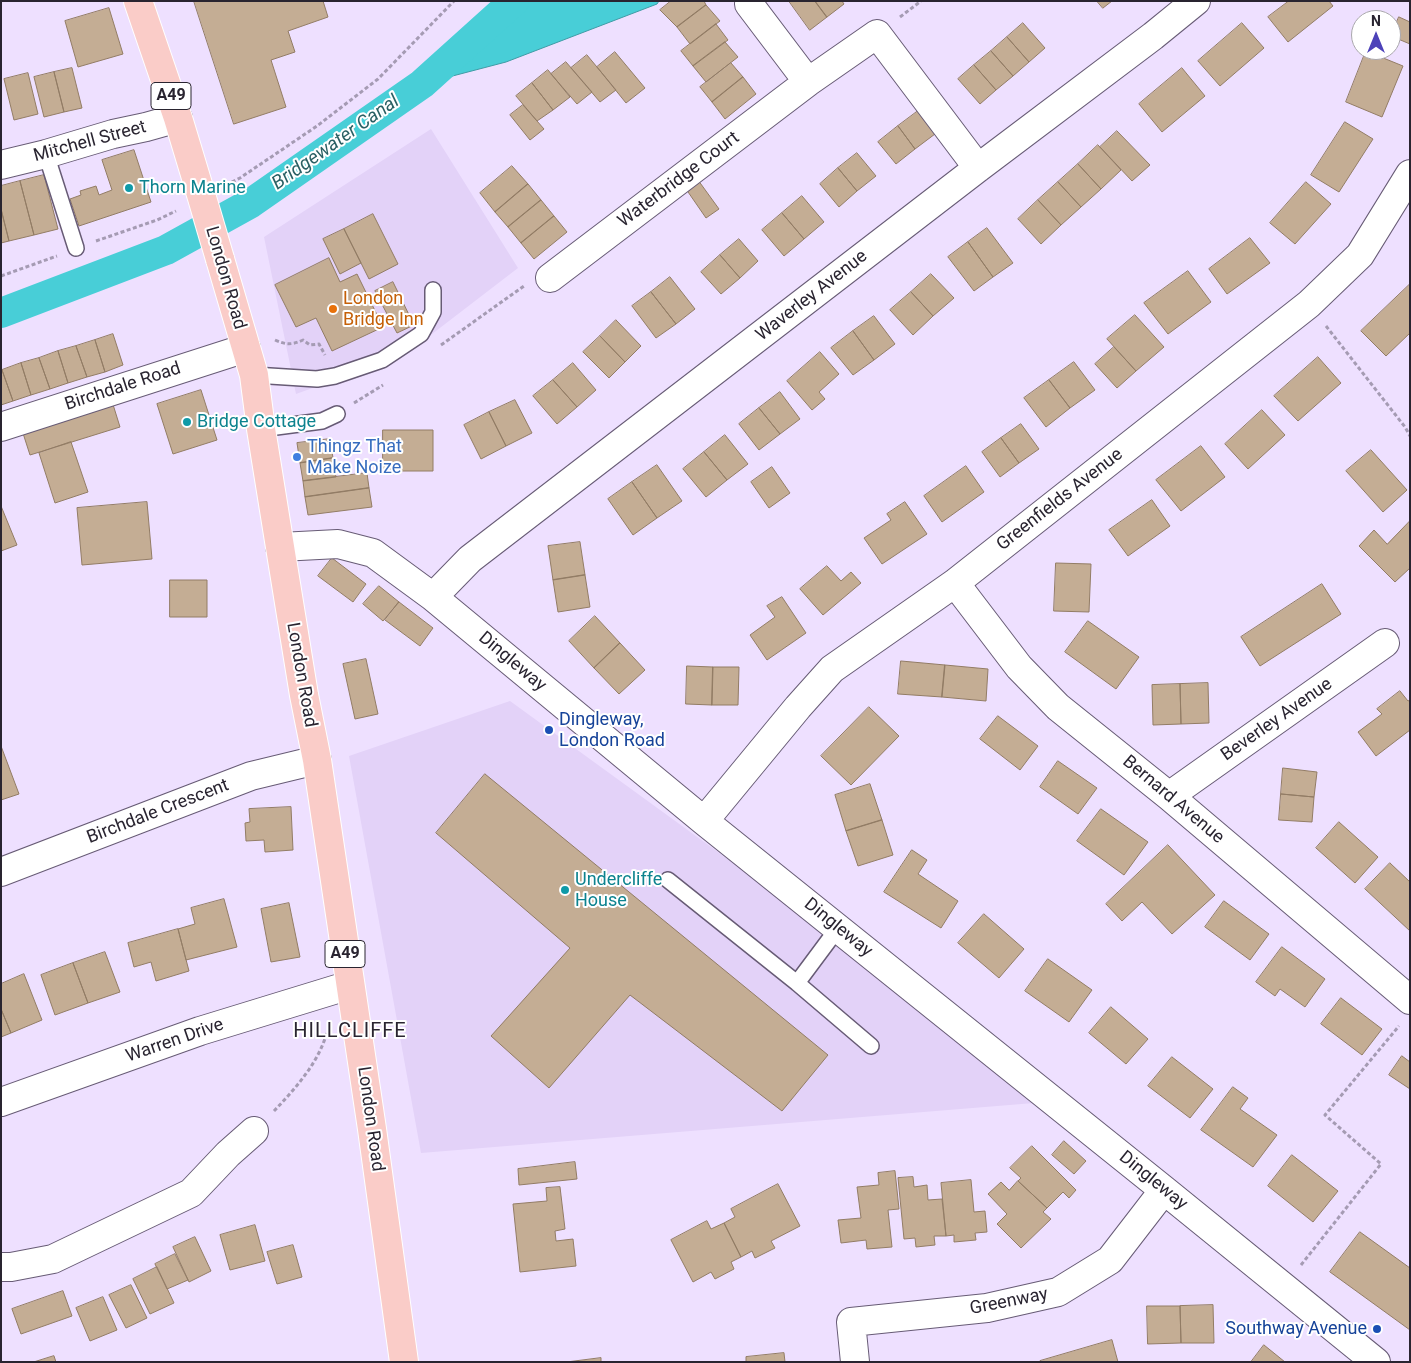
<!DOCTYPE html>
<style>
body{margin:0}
#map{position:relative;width:1411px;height:1363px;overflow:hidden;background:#eee0ff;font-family:Roboto,sans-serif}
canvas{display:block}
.frame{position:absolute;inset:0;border:2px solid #292430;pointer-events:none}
.north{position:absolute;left:1351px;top:10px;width:50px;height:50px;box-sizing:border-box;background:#fff;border:1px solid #a9a7ac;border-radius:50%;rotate:0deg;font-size:14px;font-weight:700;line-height:20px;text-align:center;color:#292430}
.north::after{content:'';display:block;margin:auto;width:18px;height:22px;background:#4d42b9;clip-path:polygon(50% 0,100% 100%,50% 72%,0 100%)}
</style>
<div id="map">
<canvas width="1411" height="1363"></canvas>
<div class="frame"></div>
<div class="north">N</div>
</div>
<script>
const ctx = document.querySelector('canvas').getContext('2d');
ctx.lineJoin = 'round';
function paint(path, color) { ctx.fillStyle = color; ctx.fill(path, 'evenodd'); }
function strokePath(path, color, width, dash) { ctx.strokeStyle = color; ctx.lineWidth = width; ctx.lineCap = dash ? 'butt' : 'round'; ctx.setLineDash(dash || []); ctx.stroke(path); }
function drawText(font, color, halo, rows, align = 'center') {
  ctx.font = font + ' Roboto,sans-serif'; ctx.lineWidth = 4; ctx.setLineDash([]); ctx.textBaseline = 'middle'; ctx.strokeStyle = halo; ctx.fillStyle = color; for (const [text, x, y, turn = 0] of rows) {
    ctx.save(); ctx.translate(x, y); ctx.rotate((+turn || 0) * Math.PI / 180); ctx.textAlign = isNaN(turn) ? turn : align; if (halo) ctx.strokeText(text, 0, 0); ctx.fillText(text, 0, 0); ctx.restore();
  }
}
paint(new Path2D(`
 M431,129L518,268L406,354L296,394L264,237Z
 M510,701L890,977L1034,1103L421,1153L349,756Z`), '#e3d2f8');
const water = new Path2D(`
 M514,1H659L657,4L506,62L422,84Z`);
paint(water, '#48ced7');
strokePath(water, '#3f9ba5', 1);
strokePath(new Path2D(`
 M1,313L166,250L251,203L422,84L514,1`), '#48ced7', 30);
const building = new Path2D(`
 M194,1H323L328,17L288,31L295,52L271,60L286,107L234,124Z
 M671,1H704L706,5L677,27L660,10Z
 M789,1H815L827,17L810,30Z
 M815,1H842L844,4L827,17Z
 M1097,1H1112L1103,8Z
 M1289,1H1329L1333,6L1288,42L1268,17Z
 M706,5L720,21L690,44L677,27Z
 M109,8L123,54L78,67L65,21Z
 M1399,17L1410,22V44L1391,36Z
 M1023,23L1045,48L1029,62L1007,37Z
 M1242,23L1264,48L1220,86L1198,61Z
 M716,24L728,40L693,66L681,51Z
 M1007,37L1029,62L1013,76L991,51Z
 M725,42L738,57L706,82L693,66Z
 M991,51L1013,76L996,90L974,65Z
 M1366,51L1403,66L1382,117L1346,102Z
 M615,52L645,88L626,103L597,67Z
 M587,55L616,90L600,102L571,68Z
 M566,62L592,92L577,104L551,74Z
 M731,63L743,77L712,102L700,87Z
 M974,65L996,90L980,104L958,79Z
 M72,68L82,108L64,112L54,72Z
 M1182,68L1205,96L1162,132L1139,104Z
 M548,70L570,97L553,110L532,83Z
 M54,72L64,112L44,117L34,77Z
 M28,73L38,114L14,120L4,79Z
 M743,77L756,94L725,119L712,102Z
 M532,83L553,110L537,121L516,96Z
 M523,105L544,129L530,140L510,115Z
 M918,111L935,134L915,149L898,126Z
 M1345,122L1373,139L1339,192L1311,175Z
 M898,126L915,149L896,164L878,142Z
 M1117,131L1150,165L1132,181L1100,147Z
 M1098,145L1121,170L1101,189L1078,164Z
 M134,150L151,202L79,226L70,199L81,195L80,191L96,186L99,195L112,190L102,160Z
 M857,153L876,176L857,191L838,168Z
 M1078,164L1101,189L1081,207L1058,182Z
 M512,166L528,184L495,212L480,193Z
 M838,168L857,191L839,207L820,184Z
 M44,175L58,229L34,235L20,181Z
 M698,180L719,209L706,218L686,189Z
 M20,181L34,235L9,241L1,209V186Z
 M1058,182L1081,207L1061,225L1038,200Z
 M1306,182L1331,204L1295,244L1270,223Z
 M528,184L541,200L508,227L495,212Z
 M802,196L824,222L804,239L782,213Z
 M541,200L554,216L521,243L508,227Z
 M1038,200L1061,225L1041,244L1018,219Z
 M1,209L9,241L1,243Z
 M782,213L804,239L784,256L762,230Z
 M373,214L398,264L369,279L344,229Z
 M554,216L567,232L534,259L521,243Z
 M987,228L1013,263L993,277L968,242Z
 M344,229L361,263L340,274L323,239Z
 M1250,238L1270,263L1227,294L1209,269Z
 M739,239L758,261L740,278L720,255Z
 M968,242L993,277L974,291L948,257Z
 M720,255L740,278L721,294L701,272Z
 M329,258L340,282L357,274L383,327L332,351L316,318L296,327L275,285Z
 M1188,271L1211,302L1168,334L1144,303Z
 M931,274L954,298L933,316L911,292Z
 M670,277L695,309L676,324L651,292Z
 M393,282L414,325L397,333L375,291Z
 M1410,284V333L1386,356L1361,331Z
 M651,292L676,324L656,338L632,306Z
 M911,292L933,316L913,335L890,310Z
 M1135,315L1164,347L1136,371L1107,339Z
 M874,316L895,344L874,360L853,331Z
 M616,320L641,346L625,362L600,336Z
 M853,331L874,360L853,375L831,348Z
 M113,334L123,365L105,372L95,340Z
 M600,336L625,362L609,378L583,352Z
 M95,340L105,372L87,377L76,346Z
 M76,346L87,377L68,383L58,351Z
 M1114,347L1136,371L1117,388L1095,364Z
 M58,351L68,383L50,389L39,358Z
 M820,352L839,374L819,392L825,399L812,410L787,381Z
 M1318,357L1341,383L1298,421L1274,396Z
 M39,358L50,389L31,395L21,363Z
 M1074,362L1095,390L1070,408L1049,380Z
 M21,363L31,395L13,401L2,370Z
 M573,363L596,390L577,407L553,380Z
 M1,370H2L13,401L1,405Z
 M553,380L577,407L557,424L533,396Z
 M1049,380L1070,408L1046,427L1024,398Z
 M201,390L217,440L173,454L157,404Z
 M780,392L800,419L780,434L759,408Z
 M111,398L120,427L30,455L21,427Z
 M515,400L532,433L506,446L489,412Z
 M759,408L780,434L759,450L739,424Z
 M1262,410L1285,435L1248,469L1225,444Z
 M489,412L506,446L481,459L464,425Z
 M1021,424L1039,449L1019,463L1001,438Z
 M383,430H433V471H383Z
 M725,435L748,464L727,480L704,452Z
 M1001,438L1019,463L1000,477L982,452Z
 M330,439L333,458L300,463L297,443Z
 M71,442L88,492L55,503L39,453Z
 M1201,446L1225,477L1181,511L1156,480Z
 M1371,450L1407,490L1383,512L1346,471Z
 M704,452L727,480L706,497L683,469Z
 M333,458L336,477L303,481L300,463Z
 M657,465L682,501L657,518L632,482Z
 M966,466L984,492L942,522L924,496Z
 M772,467L790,493L769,508L751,482Z
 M367,473L369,488L305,497L303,481Z
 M632,482L657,518L633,535L608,499Z
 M369,488L372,507L308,515L305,497Z
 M1152,500L1170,526L1128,556L1109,530Z
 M147,502L152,559L82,565L77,508Z
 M905,502L927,534L882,564L864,538L891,520L887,514Z
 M1,506L17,545L1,551Z
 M1410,521V568L1395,582L1359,546L1374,530L1387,544Z
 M580,542L585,575L553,580L548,546Z
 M332,558L366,584L353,602L318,576Z
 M1056,563L1091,564L1089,612L1054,611Z
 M827,566L841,581L851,572L861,583L823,615L800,589Z
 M585,575L590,607L558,612L553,580Z
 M170,580H207V617H170Z
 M1322,584L1341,614L1260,666L1241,637Z
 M379,586L399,602L383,621L363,604Z
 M782,597L806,633L767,660L750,635L775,617L767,606Z
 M399,602L433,628L420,646L385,620Z
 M595,616L620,643L594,668L569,641Z
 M1088,621L1139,657L1116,689L1065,652Z
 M620,643L645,670L619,694L594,668Z
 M366,659L378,714L355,719L343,664Z
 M901,661L945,665L942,697L898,694Z
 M945,665L988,669L986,701L942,697Z
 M687,666L713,667L712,705L686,704Z
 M713,667H739L738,705H712Z
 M1208,683L1209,723L1181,724L1180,684Z
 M1180,684L1181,724L1153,725L1152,685Z
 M1400,691L1408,701L1410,700V730L1376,756L1358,732L1382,714L1377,709Z
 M869,707L899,736L851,785L821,756Z
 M998,716L1038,746L1020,770L980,739Z
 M1,746L19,794L1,800Z
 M1058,761L1097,788L1078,814L1040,787Z
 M1283,768L1317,772L1314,797L1281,794Z
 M485,774L828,1055L782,1111L630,995L549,1088L491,1036L570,948L436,833Z
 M870,784L882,820L846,831L835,795Z
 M1281,794L1314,797L1312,822L1279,820Z
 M291,807L293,850L265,852L264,840L246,841L245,823L250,822L249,809Z
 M1101,809L1148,842L1124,875L1077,841Z
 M882,820L893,855L858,866L846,831Z
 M1339,822L1378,857L1355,883L1316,848Z
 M1168,845L1215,895L1172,934L1142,902L1122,921L1106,904Z
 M912,850L927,860L918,874L958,901L941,928L884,892Z
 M1390,863L1410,882V931L1365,889Z
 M224,899L237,947L186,960L178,929L195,924L191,908Z
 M1224,901L1269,934L1250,960L1205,927Z
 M289,903L300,957L271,962L261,909Z
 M984,914L1024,949L999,978L958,943Z
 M178,929L189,971L156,981L151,962L134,967L128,943Z
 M1282,947L1325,979L1305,1007L1280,989L1275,996L1256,982Z
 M105,952L120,992L88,1003L73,963Z
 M1048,959L1092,990L1069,1022L1025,991Z
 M73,963L88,1003L55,1015L41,975Z
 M24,974L42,1020L11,1033L1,1009V984Z
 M1341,998L1382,1029L1362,1055L1321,1024Z
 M1111,1007L1148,1039L1126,1064L1089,1033Z
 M1,1009L11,1033L1,1037Z
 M1402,1056L1410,1062V1089L1389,1075Z
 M1172,1057L1213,1089L1190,1118L1148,1086Z
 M1233,1087L1248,1098L1240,1109L1277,1135L1253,1167L1201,1130Z
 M1064,1141L1086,1161L1074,1174L1052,1155Z
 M1032,1146L1076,1190L1069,1198L1063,1192L1047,1208L1018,1181L1021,1178L1010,1168Z
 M1292,1155L1338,1191L1313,1222L1268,1186Z
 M575,1162L577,1179L519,1185L518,1169Z
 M895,1171L899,1209L888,1210L892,1247L867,1249L866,1240L841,1243L838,1220L861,1218L857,1187L879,1185L878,1173Z
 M913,1177L914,1187L927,1185L928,1200L942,1199L946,1236H934L935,1245L916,1247L915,1238L904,1239L898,1178Z
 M971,1180L974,1212L985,1211L987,1232L975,1233L976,1240L954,1242V1235L946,1236L941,1183Z
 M1018,1181L1047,1208L1043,1212L1051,1219L1021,1248L997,1224L1007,1214L988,1194L1001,1182L1009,1190Z
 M778,1184L800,1226L771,1241L775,1248L755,1258L752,1251L741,1257L724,1223L735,1217L731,1209Z
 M560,1187L565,1229L555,1231L556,1241L573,1239L576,1266L520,1272L513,1204L547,1201L546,1188Z
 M707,1221L711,1229L724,1223L741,1257L731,1262L734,1269L715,1279L711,1272L693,1282L671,1240Z
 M255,1225L265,1261L230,1270L220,1235Z
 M1360,1232L1410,1268V1330L1330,1272Z
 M195,1237L211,1271L189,1282L173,1247Z
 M293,1245L302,1277L277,1284L267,1252Z
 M175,1254L188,1280L167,1289L155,1264Z
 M157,1267L174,1303L150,1314L133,1279Z
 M131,1285L147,1318L126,1328L109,1295Z
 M63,1291L72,1316L21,1334L12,1309Z
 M103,1297L117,1330L90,1341L76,1308Z
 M1213,1305L1214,1343H1181L1180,1306Z
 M1147,1306H1180L1181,1343L1148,1344Z
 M1112,1340L1118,1362H1040V1361Z
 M1264,1345L1285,1362H1251Z
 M784,1353L785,1362H746V1357Z
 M54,1356L56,1362H34Z
 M601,1358V1362H567Z`);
paint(building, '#c4ad94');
strokePath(building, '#927c65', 1);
const service = new Path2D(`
 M46,154L76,248
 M254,375L317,379L335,376L382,360L421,334L433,312V290
 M261,429L322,421L337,414
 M668,880L797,983L871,1046
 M797,983L838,928`);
const minor = new Path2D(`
 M749,4L808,82
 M1,165L46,154L113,134L146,127L178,118
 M550,278L808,82L877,34L978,168
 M1,427L246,348
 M280,547L338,544L373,553L433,597L704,821L1164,1190L1376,1362
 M955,583L1019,667L1058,707L1169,796L1410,1000
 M433,597L470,559L978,168L1153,36L1196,1
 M1169,796L1385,643
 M704,821L798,707L832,669L955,583L1309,304L1360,255L1410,174
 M1,872L251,776L317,760
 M1,1102L200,1031L350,985
 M1,1267H11L53,1259L191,1193L228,1154L254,1131
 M855,1362L851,1322L987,1308L1058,1292L1110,1260L1164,1190`);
const trunk = new Path2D(`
 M138,1L178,118L200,191
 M220,259L254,375L261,429L280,547L304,695L317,760L372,1129L404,1362`);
strokePath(service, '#675b75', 18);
strokePath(minor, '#675b75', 30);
strokePath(trunk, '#fff', 30);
strokePath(new Path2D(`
 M900,17L921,1
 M226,185L240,178L317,126L378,79L454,1
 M96,241L157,220L176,211
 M1,276L57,256
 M1326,326L1405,427L1410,436
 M275,340C286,345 292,345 303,340L310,345L319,344L325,355
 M441,345L524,286
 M354,403L383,385
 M274,1111C296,1088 319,1062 327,1032
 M1301,1265L1381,1164L1325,1115L1399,1026`), '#a59bb3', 3, [4, 2.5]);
strokePath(service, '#fff', 15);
strokePath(minor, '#fff', 28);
strokePath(trunk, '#faccc8', 28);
const trunkBridge = new Path2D(`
 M200,191L220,259`);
strokePath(trunkBridge, '#fff', 30, []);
strokePath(trunkBridge, '#faccc8', 28);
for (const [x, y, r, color] of [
 [129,188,5,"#0f9aa8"],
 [333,309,5,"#e8710a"],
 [187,422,5,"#0f9aa8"],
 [297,457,5,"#3f7fe0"],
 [549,730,5,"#1a4fb4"],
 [565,890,5,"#0f9aa8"],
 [1377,1329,5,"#1a4fb4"]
]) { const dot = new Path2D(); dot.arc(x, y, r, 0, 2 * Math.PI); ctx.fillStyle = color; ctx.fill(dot); strokePath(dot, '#fff', 2); }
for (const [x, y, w] of [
 [171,96,40],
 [345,954,40]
]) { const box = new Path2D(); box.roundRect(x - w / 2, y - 13.5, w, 27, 4); ctx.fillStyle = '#fff'; ctx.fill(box); strokePath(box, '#292430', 1); }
drawText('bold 16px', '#292430', null, [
 ["A49",171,96],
 ["A49",345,954]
]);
drawText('18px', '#292430', '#fff', [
 ["Mitchell Street",90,142,-15],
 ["Waterbridge Court",679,180,-37],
 ["London Road",225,278,74],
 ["Waverley Avenue",812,296,-38],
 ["Birchdale Road",123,387,-18],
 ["Greenfields Avenue",1060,500,-38],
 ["Dingleway",512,662,40],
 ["London Road",301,675,80],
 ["Beverley Avenue",1277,720,-35],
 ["Bernard Avenue",1173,800,40],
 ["Birchdale Crescent",158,812,-21],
 ["Dingleway",838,928,39],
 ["Warren Drive",175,1041,-19],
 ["London Road",370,1119,82],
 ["Dingleway",1153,1181,39],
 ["Greenway",1009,1302,-11]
]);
drawText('18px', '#0d838f', '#fff', [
 ["Thorn Marine",139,188],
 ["Bridge Cottage",197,422],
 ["Undercliffe",575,880],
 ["House",575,901]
], 'left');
drawText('18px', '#c56008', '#fff', [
 ["London",343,299],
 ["Bridge Inn",343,320]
], 'left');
drawText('18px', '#366cbe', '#fff', [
 ["Thingz That",307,447],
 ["Make Noize",307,468]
], 'left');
drawText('18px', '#164399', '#fff', [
 ["Dingleway,",559,720],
 ["London Road",559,741],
 ["Southway Avenue",1367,1329,"right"]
], 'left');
drawText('italic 19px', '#2a6064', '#fff', [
 ["Bridgewater Canal",336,143,-35]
]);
ctx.letterSpacing = '1px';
drawText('20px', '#292430', '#fff', [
 ["HILLCLIFFE",350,1032]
]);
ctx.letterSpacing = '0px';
</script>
